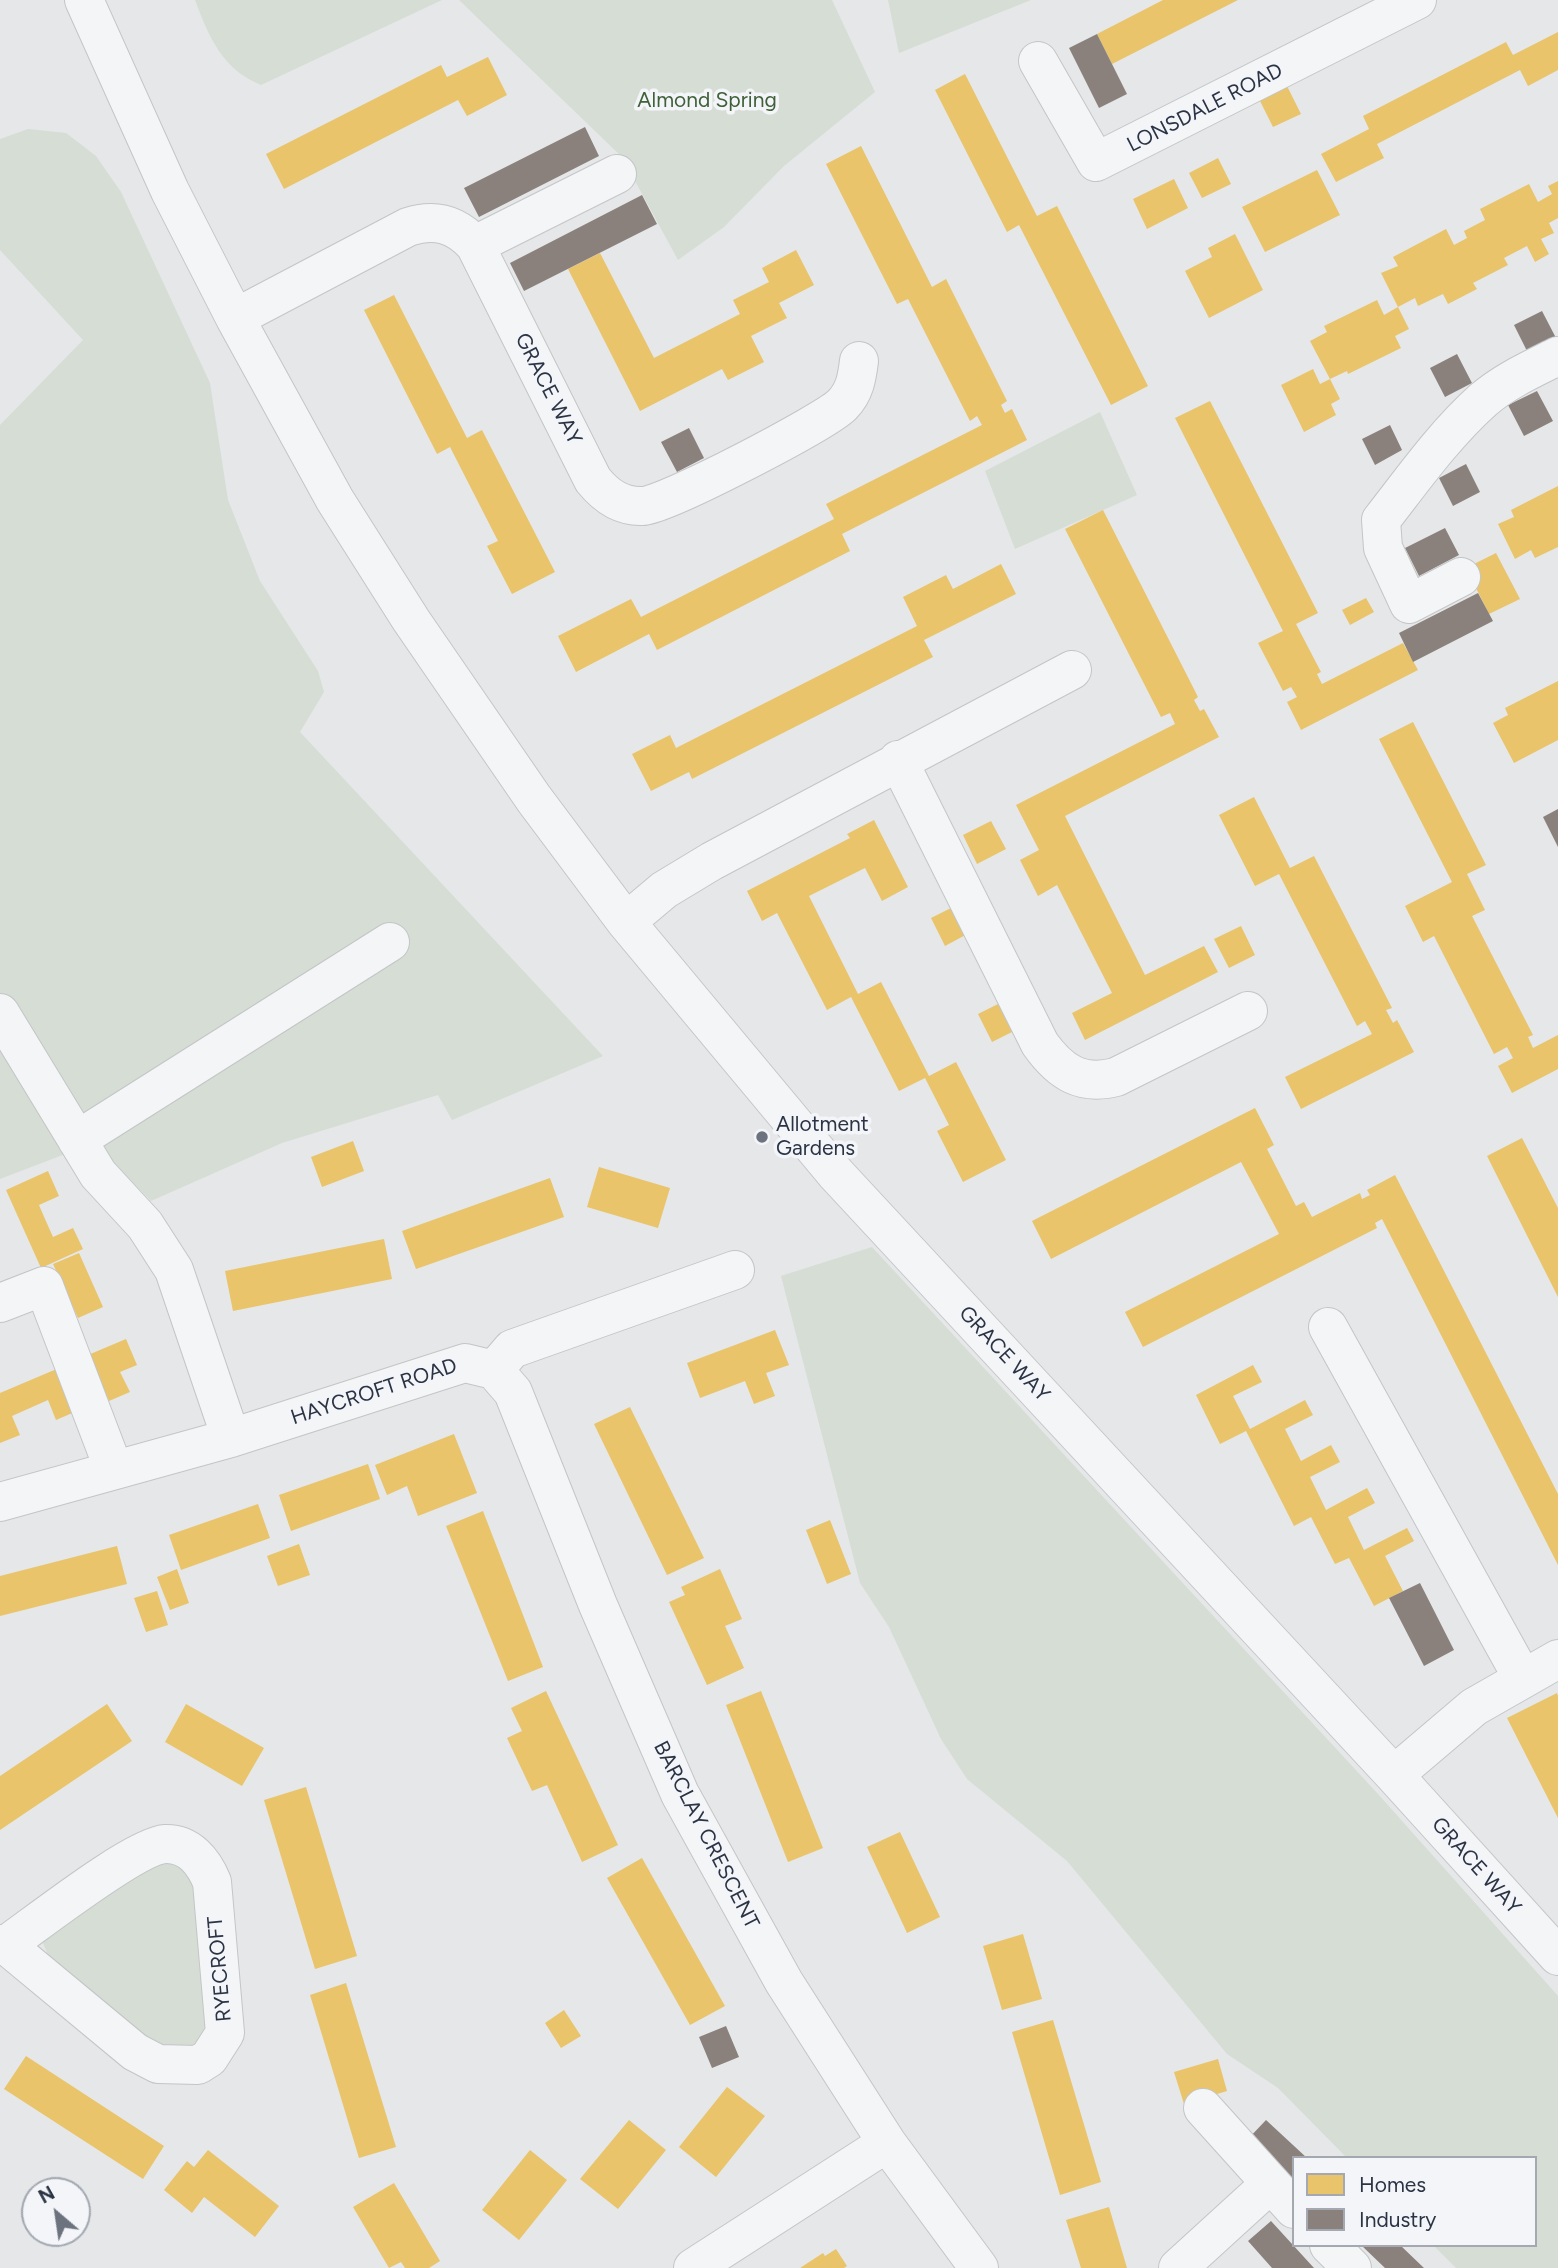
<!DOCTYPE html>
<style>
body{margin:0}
#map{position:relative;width:1558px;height:2268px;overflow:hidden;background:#e5e7e9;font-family:Figtree,sans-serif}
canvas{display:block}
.legend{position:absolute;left:1292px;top:2156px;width:245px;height:91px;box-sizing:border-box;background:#f3f5f9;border:2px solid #a3a8b1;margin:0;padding:9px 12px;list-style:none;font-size:21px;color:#2b3444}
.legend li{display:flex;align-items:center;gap:14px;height:35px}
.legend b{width:35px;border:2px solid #a3a8b1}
.north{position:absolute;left:21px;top:2177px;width:70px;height:70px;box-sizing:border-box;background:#f3f5f9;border:2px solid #a3a8b1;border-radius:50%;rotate:331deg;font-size:19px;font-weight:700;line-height:28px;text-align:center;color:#2b3444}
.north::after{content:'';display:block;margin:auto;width:24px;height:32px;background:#6c737e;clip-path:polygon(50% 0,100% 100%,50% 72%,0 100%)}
</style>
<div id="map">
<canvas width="1558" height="2268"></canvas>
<ul class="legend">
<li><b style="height:19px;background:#e9c46a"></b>Homes</li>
<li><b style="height:19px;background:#8a817c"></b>Industry</li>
</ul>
<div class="north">N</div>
</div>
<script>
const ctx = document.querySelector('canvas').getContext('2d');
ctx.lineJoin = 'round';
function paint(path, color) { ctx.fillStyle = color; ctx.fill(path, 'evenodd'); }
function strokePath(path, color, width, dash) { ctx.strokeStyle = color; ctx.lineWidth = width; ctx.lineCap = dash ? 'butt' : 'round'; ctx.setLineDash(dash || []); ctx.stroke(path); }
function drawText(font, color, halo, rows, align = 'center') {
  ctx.font = font + ' Figtree,sans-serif'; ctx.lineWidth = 7; ctx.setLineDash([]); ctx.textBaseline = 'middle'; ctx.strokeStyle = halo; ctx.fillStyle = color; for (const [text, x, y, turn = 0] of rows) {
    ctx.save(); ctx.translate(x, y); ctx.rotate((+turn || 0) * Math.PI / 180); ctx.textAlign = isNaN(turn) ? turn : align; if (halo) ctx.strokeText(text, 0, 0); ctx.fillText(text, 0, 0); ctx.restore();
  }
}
paint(new Path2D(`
 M195,0H442L261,85C222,69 209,37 195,0Z
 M459,0H832L875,92L784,166L724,227L678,260L622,157Z
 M888,0H1031L899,53Z
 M28,129L66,133L96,156L121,192L210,383L228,500L260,581L318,671L324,692L300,732L603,1056L452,1120L438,1095L282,1143L151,1201L94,1143L0,1179V425L83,340L0,250V139Z
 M1100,412L1137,495L1015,549L985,471Z
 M872,1247L1378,1794L1558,1996V2268H1456L1433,2245H1535V2158H1347L1278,2088L1227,2054L1067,1861L967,1779L941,1739L889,1627L860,1583L781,1276Z
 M152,1862L178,1864L196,1885L211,2023L194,2051L158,2049L48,1955L43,1943L46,1936Z`), '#d6ddd5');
paint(new Path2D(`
 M1163,0H1238L1112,64L1097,34Z
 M1558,32V70L1528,86L1520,70L1377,144L1384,158L1336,182L1321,154L1369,129L1363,116L1506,42L1513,55Z
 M488,57L507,95L467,116L458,100L284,189L266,154L441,65L447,77Z
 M965,74L1037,216L1057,206L1148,386L1111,405L1019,225L1007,232L935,90Z
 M1287,86L1301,114L1273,127L1260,101Z
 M861,146L932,287L946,279L1007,401L1001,405L1005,413L1012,409L1027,440L842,534L850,551L657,650L649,634L576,672L558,636L631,599L641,617L834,519L826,504L982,425L977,416L970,421L908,299L897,304L826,164Z
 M1218,158L1231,184L1202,198L1189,173Z
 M1317,170L1340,215L1265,252L1242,207Z
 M1174,179L1188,208L1147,229L1133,199Z
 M1558,181V218L1549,223L1554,233L1541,239L1549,254L1535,262L1527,246L1504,258L1508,265L1473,283L1477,289L1448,304L1443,294L1418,306L1415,298L1398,307L1409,329L1395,336L1401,348L1348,374L1347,371L1330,379L1310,341L1327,332L1324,326L1377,300L1384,315L1398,307L1381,273L1398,266L1393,257L1446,229L1454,245L1467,238L1464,231L1485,220L1480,209L1529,184L1538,202L1552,194L1548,186Z
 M1235,234L1263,290L1209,318L1185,271L1212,257L1208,248Z
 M796,250L814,285L779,303L787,318L751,336L764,362L728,380L722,369L640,411L568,269L600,253L654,358L740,314L733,300L769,282L762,268Z
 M394,295L467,438L482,430L555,572L512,594L487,546L498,541L450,447L437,454L364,310Z
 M1313,369L1320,384L1330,379L1340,399L1331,404L1336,415L1304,432L1281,385Z
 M1210,401L1318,613L1296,624L1321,672L1317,674L1322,684L1403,643L1418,670L1301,730L1287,702L1297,697L1291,687L1283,691L1258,643L1283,631L1175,418Z
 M1558,486V547L1535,558L1531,550L1515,559L1498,524L1514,517L1511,510Z
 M1103,510L1198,697L1194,700L1200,711L1204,709L1219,737L1065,816L1145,975L1204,946L1218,972L1085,1040L1072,1013L1112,993L1057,885L1038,896L1020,860L1039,850L1016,805L1175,724L1170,713L1161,717L1065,529Z
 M1496,553L1520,599L1489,614L1466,568Z
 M1001,564L1016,594L924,640L933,657L692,779L689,772L651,791L632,754L670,735L676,748L917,626L903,597L946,575L953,589Z
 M1366,598L1374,612L1350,625L1342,610Z
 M1558,681V740L1514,763L1493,723L1508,715L1505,708Z
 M1413,722L1486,865L1467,874L1485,910L1472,916L1533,1035L1528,1037L1533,1048L1558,1035V1069L1512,1093L1498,1066L1513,1058L1507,1047L1494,1054L1434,936L1423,942L1405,906L1452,882L1379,739Z
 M1254,797L1290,868L1314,856L1392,1008L1386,1010L1393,1023L1397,1020L1414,1052L1301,1109L1285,1077L1372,1034L1365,1021L1357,1026L1279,874L1255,886L1219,815Z
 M874,820L908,887L882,901L865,868L809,896L858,994L881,982L929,1076L956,1062L1006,1160L963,1182L937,1131L949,1125L925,1078L899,1091L851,997L827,1010L777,913L762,921L747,891L850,838L847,834Z
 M991,821L1006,849L977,864L963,835Z
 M957,905L971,932L945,946L931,918Z
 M1241,926L1255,955L1229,968L1214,939Z
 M1006,1000L1020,1028L992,1042L978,1014Z
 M1255,1108L1274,1145L1267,1149L1296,1206L1304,1202L1312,1217L1360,1193L1362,1199L1370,1195L1367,1190L1395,1175L1558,1494V1565L1382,1219L1375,1223L1377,1228L1143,1347L1125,1312L1279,1234L1241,1162L1051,1259L1032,1221Z
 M1522,1138L1558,1208V1297L1487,1156Z
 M353,1141L364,1171L322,1187L311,1157Z
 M599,1167L670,1188L658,1228L587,1207Z
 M48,1171L59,1196L39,1205L45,1219L53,1237L73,1228L83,1249L41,1268L6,1190Z
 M550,1178L564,1217L416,1269L402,1231Z
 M384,1239L392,1279L233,1311L225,1271Z
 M79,1253L103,1307L78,1318L53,1264Z
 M775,1330L789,1365L766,1373L775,1396L754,1404L745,1381L700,1398L687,1363Z
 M126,1339L137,1365L120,1372L130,1392L109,1401L88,1355Z
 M1253,1365L1262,1382L1233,1396L1250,1429L1305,1400L1313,1415L1285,1429L1301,1461L1331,1445L1340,1462L1310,1477L1326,1510L1367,1488L1375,1503L1348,1517L1364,1550L1407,1528L1414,1541L1385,1556L1403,1591L1374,1606L1349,1558L1335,1564L1311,1517L1294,1526L1246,1431L1220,1444L1196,1395Z
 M59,1368L77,1411L56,1420L48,1400L12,1416L20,1435L0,1443V1393Z
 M630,1407L704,1558L667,1575L594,1424Z
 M454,1434L477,1493L418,1516L407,1486L387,1495L375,1465Z
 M368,1464L380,1499L291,1531L279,1495Z
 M258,1504L270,1538L181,1570L169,1535Z
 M483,1511L543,1667L508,1681L446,1526Z
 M830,1520L851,1574L827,1584L806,1530Z
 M299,1544L310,1575L278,1586L267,1556Z
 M117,1546L127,1584L0,1616V1576Z
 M177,1569L189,1603L170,1610L157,1577Z
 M720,1569L742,1619L725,1626L744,1668L707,1685L669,1602L685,1595L681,1587Z
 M157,1591L168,1625L146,1632L134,1598Z
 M546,1691L618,1845L582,1862L547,1785L532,1791L507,1738L522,1731L511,1708Z
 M761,1691L823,1848L788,1862L726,1705Z
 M1557,1693L1558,1696V1818L1507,1718Z
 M107,1704L132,1741L0,1830V1776Z
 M186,1704L264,1748L242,1786L165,1742Z
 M306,1787L357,1956L315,1969L264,1800Z
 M900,1832L940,1917L907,1933L867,1847Z
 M642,1858L725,2006L690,2025L607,1878Z
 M1023,1934L1042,1999L1002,2010L983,1946Z
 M346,1983L396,2147L359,2158L310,1995Z
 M564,2010L581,2036L561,2048L545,2023Z
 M1053,2020L1101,2182L1060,2195L1012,2032Z
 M26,2056L164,2146L143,2179L4,2089Z
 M1218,2059L1227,2091L1184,2104L1174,2072Z
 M727,2087L765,2116L716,2177L679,2147Z
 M629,2120L666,2150L618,2209L580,2179Z
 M208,2150L279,2206L255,2237L204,2197L192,2213L164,2190L187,2161L194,2167Z
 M530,2150L567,2180L519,2240L482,2210Z
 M394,2183L440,2261L429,2268H405L401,2262L389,2268L353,2207Z
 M1109,2207L1127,2268H1081L1066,2220Z
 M836,2249L847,2266L844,2268H800L823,2253L825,2256Z`), '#e9c46a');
paint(new Path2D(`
 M1097,34L1127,94L1099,108L1069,48Z
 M585,127L599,156L479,217L464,188Z
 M642,195L657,224L524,291L510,263Z
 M1542,311L1556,338L1528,353L1514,325Z
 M1457,354L1472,383L1445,397L1430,368Z
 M1537,391L1553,421L1524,436L1508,405Z
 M1390,425L1402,450L1375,465L1362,439Z
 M689,428L704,458L677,472L661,442Z
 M1466,464L1480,492L1453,506L1439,478Z
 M1445,528L1459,555L1419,576L1405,548Z
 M1478,593L1493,621L1413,662L1399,633Z
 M1558,809V847L1543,817Z
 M1420,1583L1454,1650L1424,1666L1389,1598Z
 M726,2026L739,2057L712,2068L699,2037Z
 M1266,2120L1307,2158H1294V2182L1248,2139Z
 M1271,2221L1314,2268H1272L1248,2241Z
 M1361,2245H1400L1424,2268H1385Z`), '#8a817c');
const minor = new Path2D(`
 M84,0L170,191L235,318L335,500L411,620L534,799L626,922L836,1174L1394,1775L1558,1956
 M1038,61L1096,162L1417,0
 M475,245L617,174
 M235,318L408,227C435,218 456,224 475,245L593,480C606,496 621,507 643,506C664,506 825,422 842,405C855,392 857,377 859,361
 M1461,577L1409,604L1383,548L1381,520C1413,479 1444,435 1483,400C1505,381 1532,369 1558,356
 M898,760L1040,1044C1060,1072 1081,1086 1116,1077L1248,1011
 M626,922L664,890L712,861L1072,670
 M0,1013L98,1174L145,1225L174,1270L231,1438
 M77,1140L390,942
 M0,1303L44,1286L114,1470
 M1328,1327L1522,1677
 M494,1370L513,1392L598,1605L680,1794L784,1982L887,2143L979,2268
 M494,1370L512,1349L735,1270
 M0,1502L231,1438L465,1363L494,1370
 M1394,1775L1474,1707L1558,1659
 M0,1944L6,1945L135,2052L158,2064L198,2065L209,2058L225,2033L212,1882C204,1862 189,1843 165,1844C135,1846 36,1924 6,1945
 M1203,2108L1294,2209
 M1329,2245L1352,2268
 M693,2268L887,2143
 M1178,2268L1269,2185`);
strokePath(minor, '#c3c5c7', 40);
strokePath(minor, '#f4f5f7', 38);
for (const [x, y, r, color] of [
 [762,1137,7,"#6c737e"]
]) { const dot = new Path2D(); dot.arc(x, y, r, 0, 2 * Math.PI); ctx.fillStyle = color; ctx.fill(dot); strokePath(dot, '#f3f5f9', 2.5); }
drawText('21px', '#3f6038', '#f3f5f9', [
 ["Almond Spring",707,101]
]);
drawText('21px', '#2b3444', '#f3f5f9', [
 ["LONSDALE ROAD",1205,108,-27],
 ["GRACE WAY",548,389,63],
 ["GRACE WAY",1004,1354,47],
 ["HAYCROFT ROAD",374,1392,-18],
 ["BARCLAY CRESCENT",706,1835,63],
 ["GRACE WAY",1476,1866,48],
 ["RYECROFT",220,1969,-95]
]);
drawText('21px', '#2b3444', '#f3f5f9', [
 ["Allotment",776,1125],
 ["Gardens",776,1149]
], 'left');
</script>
